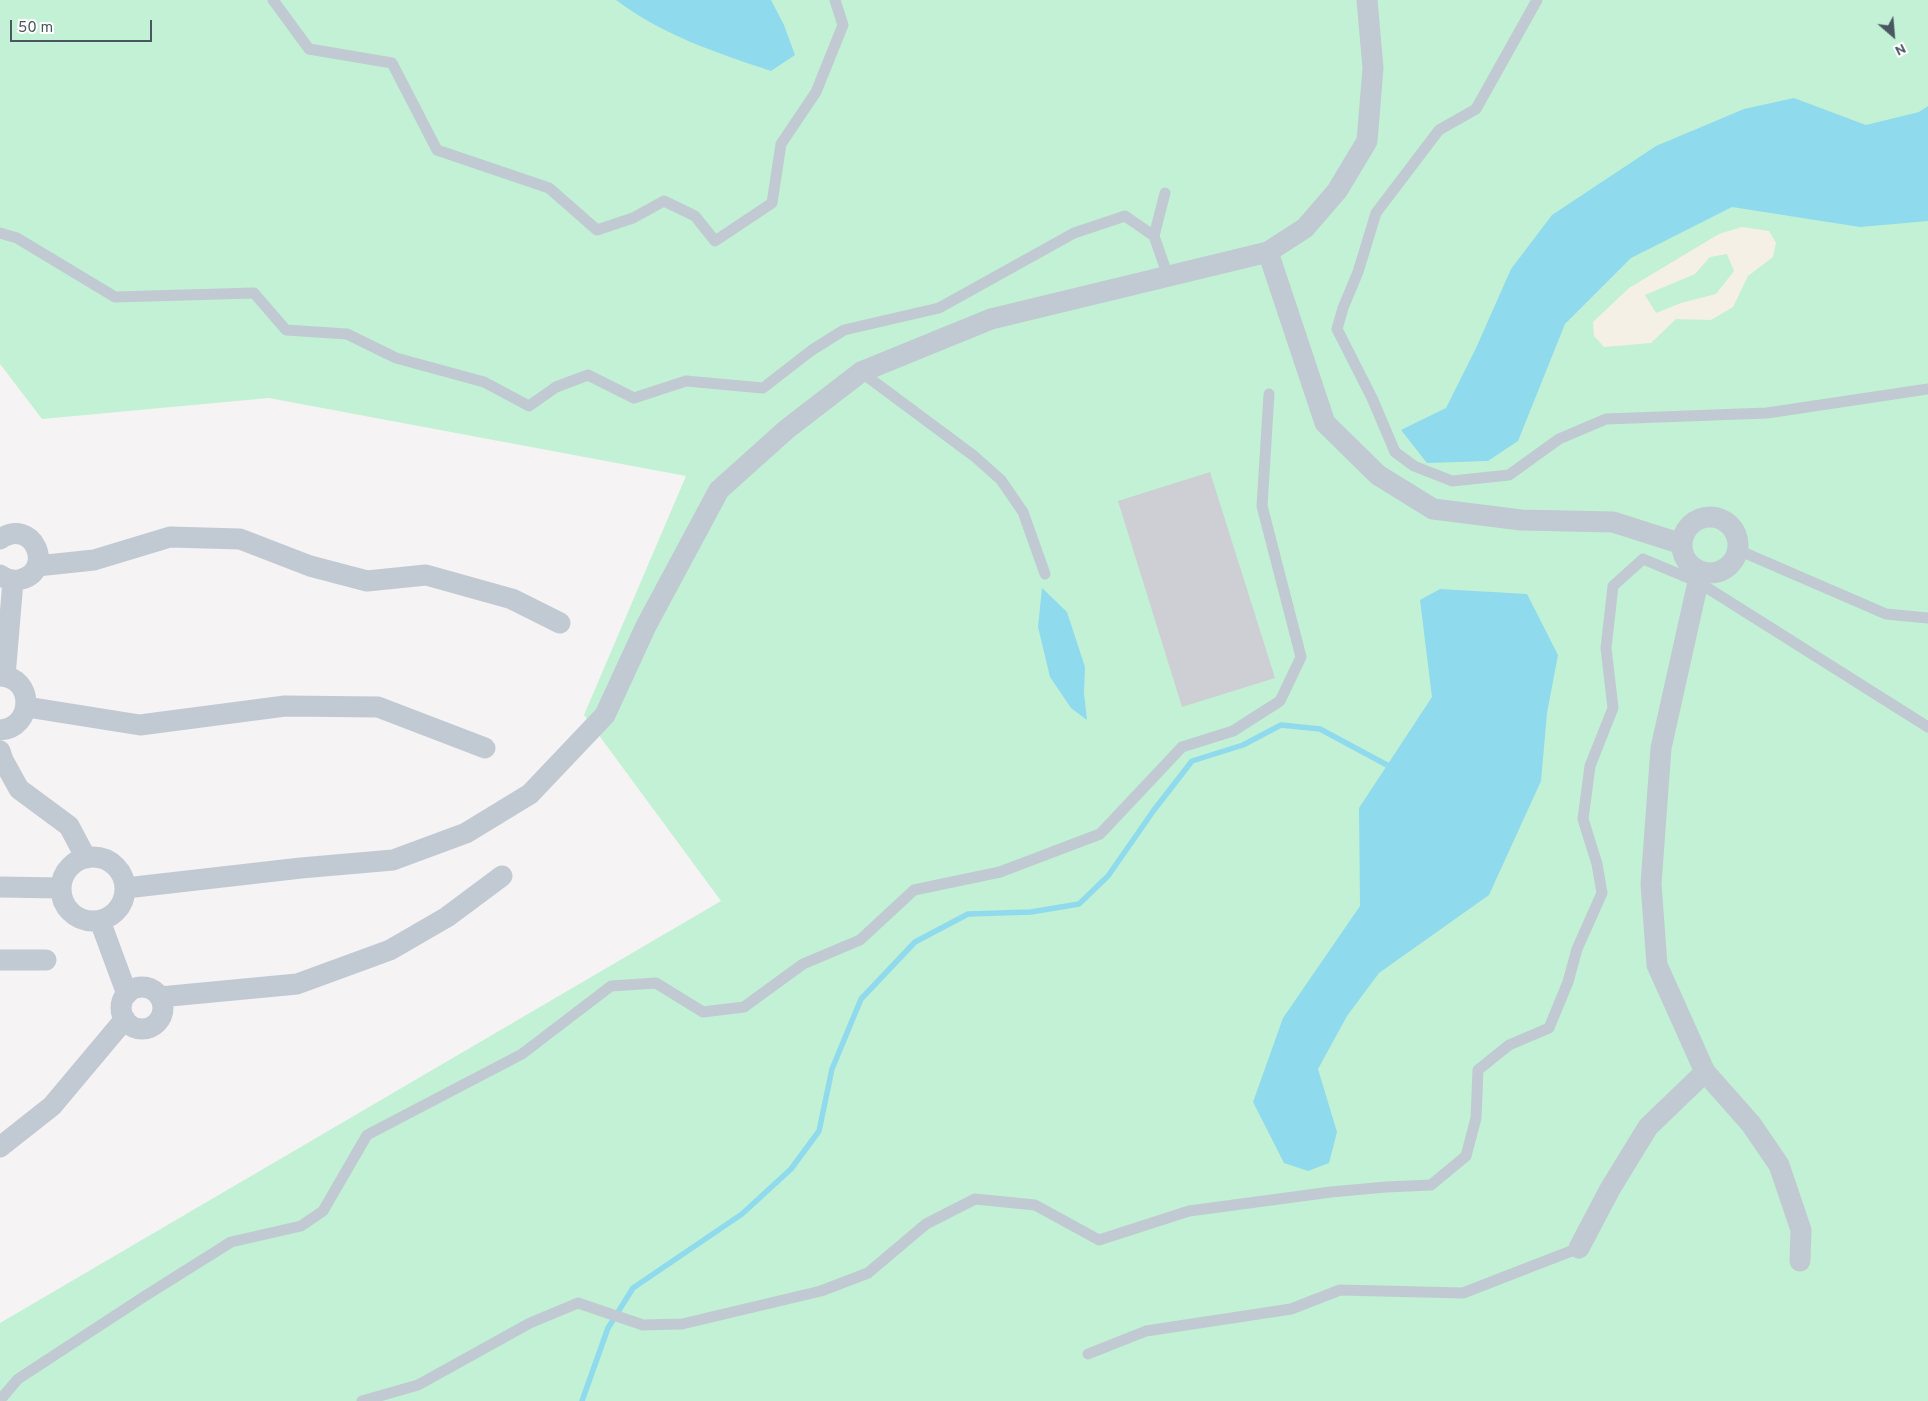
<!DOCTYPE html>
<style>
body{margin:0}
#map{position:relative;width:1928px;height:1401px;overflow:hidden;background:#f5f3f3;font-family:Overpass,sans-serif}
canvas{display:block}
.north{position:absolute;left:1868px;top:10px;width:50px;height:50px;-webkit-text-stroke:4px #fff;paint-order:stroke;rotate:153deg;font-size:14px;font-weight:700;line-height:20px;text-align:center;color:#4a5661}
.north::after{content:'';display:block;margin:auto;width:18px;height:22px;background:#4a5661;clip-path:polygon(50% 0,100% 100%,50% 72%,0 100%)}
.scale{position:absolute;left:10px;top:20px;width:142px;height:22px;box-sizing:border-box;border:2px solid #4a5661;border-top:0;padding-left:6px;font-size:15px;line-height:18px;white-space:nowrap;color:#4a5661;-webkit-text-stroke:4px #fff;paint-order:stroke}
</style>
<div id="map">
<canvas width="1928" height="1401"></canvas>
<div class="north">N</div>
<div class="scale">50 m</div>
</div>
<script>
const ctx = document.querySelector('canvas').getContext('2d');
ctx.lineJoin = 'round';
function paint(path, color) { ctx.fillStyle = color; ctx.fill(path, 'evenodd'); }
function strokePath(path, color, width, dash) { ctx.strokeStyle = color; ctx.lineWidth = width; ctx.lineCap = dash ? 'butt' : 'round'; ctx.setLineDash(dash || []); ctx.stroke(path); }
paint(new Path2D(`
 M0,0H1928V1401H0V1323L721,901L584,715L686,476L269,398L42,419L0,364Z`), '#c3f1d5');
paint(new Path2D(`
 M1742,227L1769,231L1776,243L1773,257L1748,276L1733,307L1711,320L1676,319L1651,343L1604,347L1594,336L1593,322L1629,288L1719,234ZM1727,254L1734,271L1716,294L1681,303L1656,313L1645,295L1695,274L1710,257Z`), '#f5f0e5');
paint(new Path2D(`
 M616,0H771L784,25L795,55L771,71C717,53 662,35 616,0Z
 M1794,98L1866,125L1919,112L1928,106V221L1860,227L1732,207L1631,258L1565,324L1518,441L1488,461L1427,463L1401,430L1446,408L1476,348L1511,269L1552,215L1656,146L1744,109Z
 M1042,588L1067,612L1085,667L1084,693L1087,720L1071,708L1050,677L1038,627Z
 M1440,589L1527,594L1558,655L1547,713L1541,781L1489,895L1379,973L1347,1016L1318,1069L1337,1132L1329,1163L1308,1171L1284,1163L1253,1102L1283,1018L1360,906L1359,808L1432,697L1420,600Z`), '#90daee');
strokePath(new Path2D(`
 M582,1401L608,1328L633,1288L742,1214L791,1169L819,1131L832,1069L861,999L915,942L968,914L1031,912L1079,904L1108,876L1154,810L1192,761L1243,745L1281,725L1320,729L1387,765`), '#90daee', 5.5);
paint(new Path2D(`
 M1210,472L1275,678L1182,707L1118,501Z`), '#cdcfd5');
strokePath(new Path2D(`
 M273,0L309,49L392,63L437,150L549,188L597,230L633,218L664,201L695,216L715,241L772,203L781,144L816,92L843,25L835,0
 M1537,0L1476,109L1439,130L1376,213L1358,272L1343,308L1337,329L1372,398L1395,452L1414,466L1452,481L1509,475L1559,439L1606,419L1767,413L1928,389
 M1165,193L1154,236L1168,276
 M0,233L17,238L115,297L254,293L286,330L347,334L396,358L484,382L529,406L556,387L588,375L634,398L686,381L763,388L812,350L844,330L939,308L1074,233L1125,216L1154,236
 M861,372L974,456L1001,480L1023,512L1045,574
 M1738,550L1886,614L1928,618
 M1088,1354L1146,1331L1291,1309L1340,1290L1463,1293L1579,1248
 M0,1400L18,1379L145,1296L231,1242L301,1226L323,1211L367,1135L522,1054L611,986L656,983L703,1012L744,1007L803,964L860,940L914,890L1000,872L1100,834L1182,747L1233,731L1280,701L1301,657L1262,506L1269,394
 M362,1401L418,1385L530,1323L578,1303L643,1325L682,1324L821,1291L868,1273L926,1224L975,1199L1035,1205L1099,1240L1189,1211L1331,1192L1386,1187L1431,1185L1466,1156L1476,1118L1478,1070L1509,1045L1549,1028L1568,982L1577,949L1602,893L1597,864L1583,819L1590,766L1613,708L1606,648L1613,586L1643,559L1698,582L1928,727`), '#c1cad2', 11);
strokePath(new Path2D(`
 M1268,252L1325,423L1378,475L1433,509L1521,520L1613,522L1682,544
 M1682 545a28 28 0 1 1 56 0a28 28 0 1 1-56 0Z
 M0,539C33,517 55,569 22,579C14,582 7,580 0,575
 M37,566L94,560L170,537L240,539L310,566L367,581L426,575L512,599L560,623
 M1703,573L1698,582L1661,748L1651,884L1657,965L1705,1072L1751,1124L1779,1165L1801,1230L1800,1261
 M0,676C35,677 34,728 0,730
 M5,676L13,581
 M27,707L140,725L285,706L378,707L485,748
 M0,751L3,760L19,789L69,826L86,858
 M61 889a32 32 0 1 1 64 0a32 32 0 1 1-64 0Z
 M0,887L61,888
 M126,888L301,868L393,860L466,833L530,794L605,715L646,626L719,490L787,429L861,372L991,319L1268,252L1305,228L1337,191L1367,141L1373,68L1367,0
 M100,921L127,994
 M0,960H46
 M121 1008a21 21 0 1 1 42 0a21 21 0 1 1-42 0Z
 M160,997L297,984L390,950L447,917L502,876
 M0,1147L52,1106L125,1019
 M1579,1248L1610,1189L1648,1127L1705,1072`), '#c1cad2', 21);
</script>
